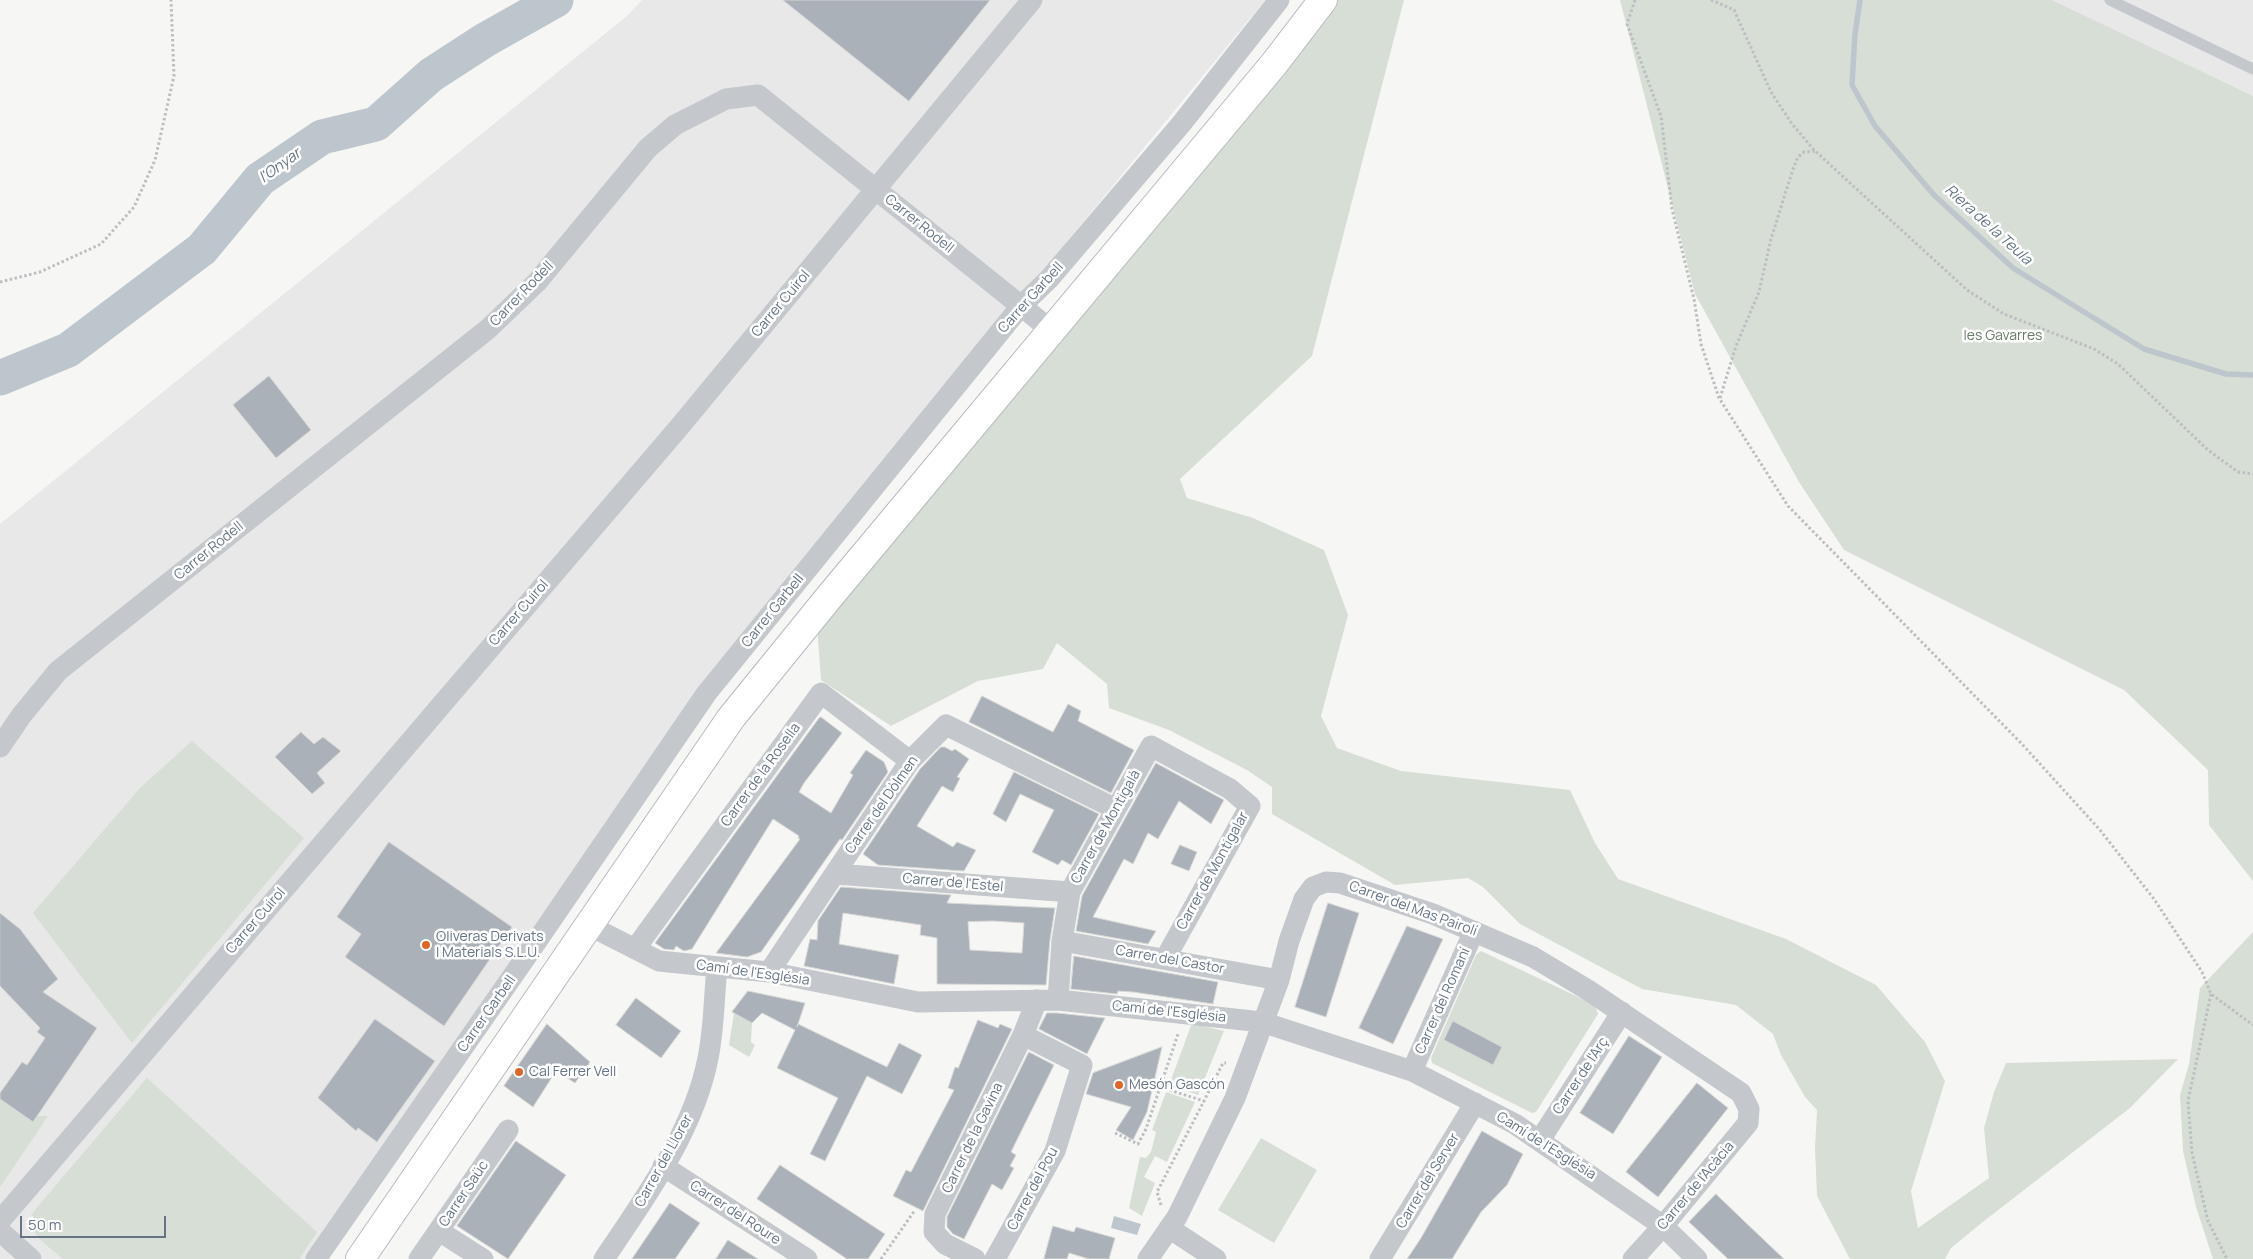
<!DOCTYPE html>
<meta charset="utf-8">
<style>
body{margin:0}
#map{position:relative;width:2253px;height:1259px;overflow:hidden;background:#f6f7f4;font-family:Manrope,sans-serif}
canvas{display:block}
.scale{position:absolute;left:20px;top:1216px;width:146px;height:22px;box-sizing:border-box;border:2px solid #667485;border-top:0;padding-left:6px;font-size:15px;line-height:18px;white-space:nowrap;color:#667485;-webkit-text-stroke:4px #fff;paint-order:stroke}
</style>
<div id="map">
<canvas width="2253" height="1259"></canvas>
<div class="scale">50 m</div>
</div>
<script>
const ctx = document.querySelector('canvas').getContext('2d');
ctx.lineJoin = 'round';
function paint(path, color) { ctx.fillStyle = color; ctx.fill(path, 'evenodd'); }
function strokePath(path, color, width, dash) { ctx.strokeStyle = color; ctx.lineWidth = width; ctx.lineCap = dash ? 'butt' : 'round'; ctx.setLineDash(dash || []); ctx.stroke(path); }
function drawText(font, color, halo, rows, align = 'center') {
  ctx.font = font + ' Manrope,sans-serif'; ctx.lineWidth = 5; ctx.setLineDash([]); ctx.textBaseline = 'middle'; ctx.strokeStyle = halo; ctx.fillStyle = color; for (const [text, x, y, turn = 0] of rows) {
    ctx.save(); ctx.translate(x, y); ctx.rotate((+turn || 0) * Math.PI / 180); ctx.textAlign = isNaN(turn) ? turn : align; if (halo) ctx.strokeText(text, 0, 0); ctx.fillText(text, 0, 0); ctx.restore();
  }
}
paint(new Path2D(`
 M642,0H1265L700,690L308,1259H0V524L627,16Z
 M2052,0H2253V96L2200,71Z`), '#e7e8e7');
paint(new Path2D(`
 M1335,0H1404L1312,356L1180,479L1187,498L1253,518L1324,550L1348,615L1321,716L1337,748L1401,771L1570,790L1595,843L1618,879L1786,939L1876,985L1925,1042L1945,1081L1911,1191L1918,1228L1989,1178L1984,1128L1994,1092L2006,1063L2178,1059L2130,1108L1984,1221L1951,1248L1945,1259H1850L1817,1196L1815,1148L1817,1110L1805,1097L1781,1055L1773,1034L1736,1005L1642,989L1520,924L1483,887L1468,878L1395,885L1272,814V787L1247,770L1169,730L1109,708L1107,684L1057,643L1043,669L978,681L891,726L821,680L816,613Z
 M1620,0H2052L2253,96V881L2209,825L2208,770L2124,690L1844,550L1799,482L1695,294Z
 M192,741L304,838L132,1043L33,913L140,788Z
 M2253,932V1259H2213L2196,1207L2183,1151L2180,1095L2189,1064L2200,988Z
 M1481,951L1591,1003L1596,1008L1598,1014L1536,1112L1532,1113L1432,1063L1431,1058L1476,955Z
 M734,1013L752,1023L751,1042L755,1045L749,1057L729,1045Z
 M1192,1023L1224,1031L1198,1095L1169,1085Z
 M147,1078L317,1232L299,1259H63C50,1247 22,1231 34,1211Z
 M1166,1092L1195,1102L1167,1162L1155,1156L1144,1177L1155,1183L1142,1216L1129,1208L1140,1157L1146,1158L1151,1152L1156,1132L1152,1130Z
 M0,1099L33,1122L37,1116H48L0,1187Z
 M1261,1138L1317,1170L1274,1243L1218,1210Z`), '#d7ded5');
paint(new Path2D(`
 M1114,1216L1141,1224L1137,1235L1111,1228Z`), '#bdc6cc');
strokePath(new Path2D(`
 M1860,0L1855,34L1852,85L1875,126L1934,195L2013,268L2144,349L2226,374L2253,375
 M0,380L1,378`), '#bdc6cc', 5.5);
strokePath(new Path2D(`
 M0,378L68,350L202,249L260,179L322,137L376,124L431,75L485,40L556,0`), '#bdc6cc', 35);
const building = new Path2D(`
 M783,0H990L909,101Z
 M269,376L311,430L276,458L233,405Z
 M982,696L1053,732L1068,704L1081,711L1078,721L1134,750L1111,793L969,722Z
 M821,717L842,733L804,783L799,792L831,813L853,775L850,773L866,750L884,762L888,772L842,840L840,839L761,952L747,957L716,953L800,839L798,838L799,836L773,819L692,949L684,951L676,946L674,950L664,949L655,943L819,718Z
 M301,732L314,744L323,737L341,751L317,773L325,783L312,794L275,757Z
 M941,747H945L952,751L955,749L969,759L957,777L960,778L953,792L942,786L917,826L953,847L957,842L976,850L964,871L878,865L863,854L920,769Z
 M1156,763L1224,800L1211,824L1179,801L1158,839L1148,833L1133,864L1124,859L1109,887L1093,917L1156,931L1148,944L1076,931L1082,896Z
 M1014,772L1099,814L1071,865L1062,860L1058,865L1032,852L1054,810L1020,794L1006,822L993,814Z
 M389,842L512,927L444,1026L345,957L361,934L337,917Z
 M1180,845L1197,852L1189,871L1171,864Z
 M841,887L951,895L947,903L1055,908L1050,940L1046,985L937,984V938L920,935L921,925L843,913L839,944L899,955L894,984L804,966L810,939L817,940L818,921ZM993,921L1024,923L1022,953L970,950L968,922Z
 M1328,903L1359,913L1326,1017L1295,1007Z
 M0,913L20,929L58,979L43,992L97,1028L33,1122L0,1099V1093L22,1062L27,1065L45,1038L37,1032L40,1028L0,986Z
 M1407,926L1443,939L1393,1044L1359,1028Z
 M1074,956L1218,982L1213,1004L1133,992L1118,991L1117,994L1071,989Z
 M748,991L805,1003L797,1027L798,1024L887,1067L899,1043L922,1055L902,1094L867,1076L825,1161L810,1154L838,1098L777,1068L795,1030L762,1013L752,1023L732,1012Z
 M636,998L681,1031L661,1058L616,1025Z
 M1047,1013H1057L1105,1018L1087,1054L1039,1029Z
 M375,1019L435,1061L377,1142L358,1128L356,1131L318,1098Z
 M978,1020L998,1028L1000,1024L1012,1029L923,1211L893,1196L906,1170L911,1172L954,1090L948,1088L955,1067L958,1068Z
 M1453,1021L1502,1047L1493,1065L1444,1040Z
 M547,1024L590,1062L575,1083L556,1071L533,1107L504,1086Z
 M1629,1036L1662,1057L1613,1134L1580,1113Z
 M1162,1047L1147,1112L1133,1140L1116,1130L1131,1107L1086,1094L1093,1073Z
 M1029,1052L1054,1065L1011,1152L1016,1155L1010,1166L1014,1168L1002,1190L992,1184L964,1239L953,1234L947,1227V1217Z
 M1697,1083L1728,1108L1658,1197L1626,1172Z
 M1482,1131L1523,1154L1507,1185L1481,1212L1452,1259H1407L1421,1238Z
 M516,1141L566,1175L508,1259L457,1226Z
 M780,1165L885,1234L868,1259H847L757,1199Z
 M1716,1194L1744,1221L1784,1259H1728L1689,1222Z
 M670,1203L700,1223L675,1259H632Z
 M1053,1226L1074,1232L1076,1227L1115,1238L1109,1259H1089L1069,1253L1067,1259H1044Z
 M728,1240L758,1259H716Z`);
paint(building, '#aab1b8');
strokePath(building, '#d8d8d6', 1);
const secondary = new Path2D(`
 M360,1259L731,718L830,596L1274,64L1323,0`);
strokePath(secondary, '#b6bbc0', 30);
strokePath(new Path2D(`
 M1635,0L1627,24L1661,116L1672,209L1694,299L1701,344L1719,398L1788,506L2021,743L2100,830L2154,899L2202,972L2211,994L2253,1025
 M1711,0L1734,10L1771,92L1792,124L1815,151L1967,290L2004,314L2094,349L2118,364L2208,450L2238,472L2253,474
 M0,282L40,272L101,244L134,207L155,160L174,76L171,0
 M1720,398L1736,346L1759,292L1771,239L1793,169L1798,157L1804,152L1815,151
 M2211,994L2188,1101L2192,1153L2208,1221L2227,1259
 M1160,1087L1204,1101L1223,1063H1226
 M1115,1133L1138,1144L1146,1129L1178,1034
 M1161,1205L1157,1192L1204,1101
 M881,1259L915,1210`), '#bcbec1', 3, [2.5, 2.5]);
strokePath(new Path2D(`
 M2110,0L2253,69`), '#c4c7cb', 11);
strokePath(new Path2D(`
 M0,747L21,716L58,671L488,329L537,282L648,148L675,125L726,99L758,95L1051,330
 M836,874L1070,892
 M588,925L659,961L769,972L918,1002L1058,1000L1262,1022L1412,1071L1515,1124L1663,1226L1697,1259
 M1062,941L1279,980
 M635,949L821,693L910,761
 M769,972L910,761L946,725L1116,809
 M1058,1000L1062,941L1070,892L1151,746L1230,789L1250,806L1165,959
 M1412,1071L1474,931
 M1540,1140L1622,1012
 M663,1166L807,1259
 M0,1221L681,425L1032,0
 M1169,1228L1216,1259
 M0,1231L31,1259
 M439,1231L483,1259
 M316,1259L528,954L706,694L1021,306L1049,279L1182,123L1279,0
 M419,1259L508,1130
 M604,1259C645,1198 694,1131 708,1058C714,1029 714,997 717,967
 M975,1259L945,1244L934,1232L935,1214L1023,1035L1037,1000
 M995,1259L1055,1151L1082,1065L1023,1035
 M1148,1259L1177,1217L1235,1098L1279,980L1289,941L1304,899L1313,887L1326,882L1340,883L1433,914L1533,957L1588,990L1741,1093L1749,1109L1748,1123L1663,1226L1633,1259
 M1380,1259L1475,1103`), '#c4c7cb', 21);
strokePath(secondary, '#fff', 28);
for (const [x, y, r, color] of [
 [426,945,5,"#e26528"],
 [519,1072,5,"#e26528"],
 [1119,1085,5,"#e26528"]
]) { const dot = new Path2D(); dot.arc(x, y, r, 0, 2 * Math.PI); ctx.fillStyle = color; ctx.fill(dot); strokePath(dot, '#fff', 2); }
drawText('14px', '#667485', '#fff', [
 ["Carrer Rodell",919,224,39],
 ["Carrer Rodell",522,294,-46],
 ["Carrer Garbell",1031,298,-48],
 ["Carrer Cuirol",781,304,-50],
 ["Carrer Rodell",209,551,-39],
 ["Carrer Garbell",773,611,-51],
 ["Carrer Cuirol",519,613,-49],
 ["Carrer de la Rosella",761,775,-54],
 ["Carrer del Dòlmen",882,805,-55],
 ["Carrer de Montigalà",1106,827,-61],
 ["Carrer de Montigalar",1213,871,-61],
 ["Carrer de l'Estel",953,883,5],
 ["Carrer del Mas Pairolí",1413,909,20],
 ["Carrer Cuirol",256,921,-49],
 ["Carrer del Castor",1170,960,10],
 ["Camí de l'Església",753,973,8],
 ["Carrer del Romaní",1443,1001,-66],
 ["Camí de l'Església",1169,1012,6],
 ["Carrer Garbell",487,1014,-55],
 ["Carrer de l'Arç",1581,1076,-57],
 ["Carrer de la Gavina",973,1138,-64],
 ["Camí de l'Església",1546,1146,32],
 ["Carrer del Llorer",664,1161,-61],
 ["Carrer del Server",1428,1181,-59],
 ["Carrer de l'Acàcia",1696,1186,-50],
 ["Carrer del Pou",1033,1189,-62],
 ["Carrer Saüc",464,1194,-56],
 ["Carrer del Roure",735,1213,33]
]);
drawText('14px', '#677c65', '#fff', [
 ["les Gavarres",2003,336]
]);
drawText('14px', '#667485', '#fff', [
 ["Oliveras Derivats",436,937],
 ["I Materials S.L.U.",436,953],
 ["Cal Ferrer Vell",529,1072],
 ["Mesón Gascón",1129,1085]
], 'left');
drawText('italic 15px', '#627581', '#fff', [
 ["l'Onyar",280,166,-36],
 ["Riera de la Teula",1988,225,42]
]);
</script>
